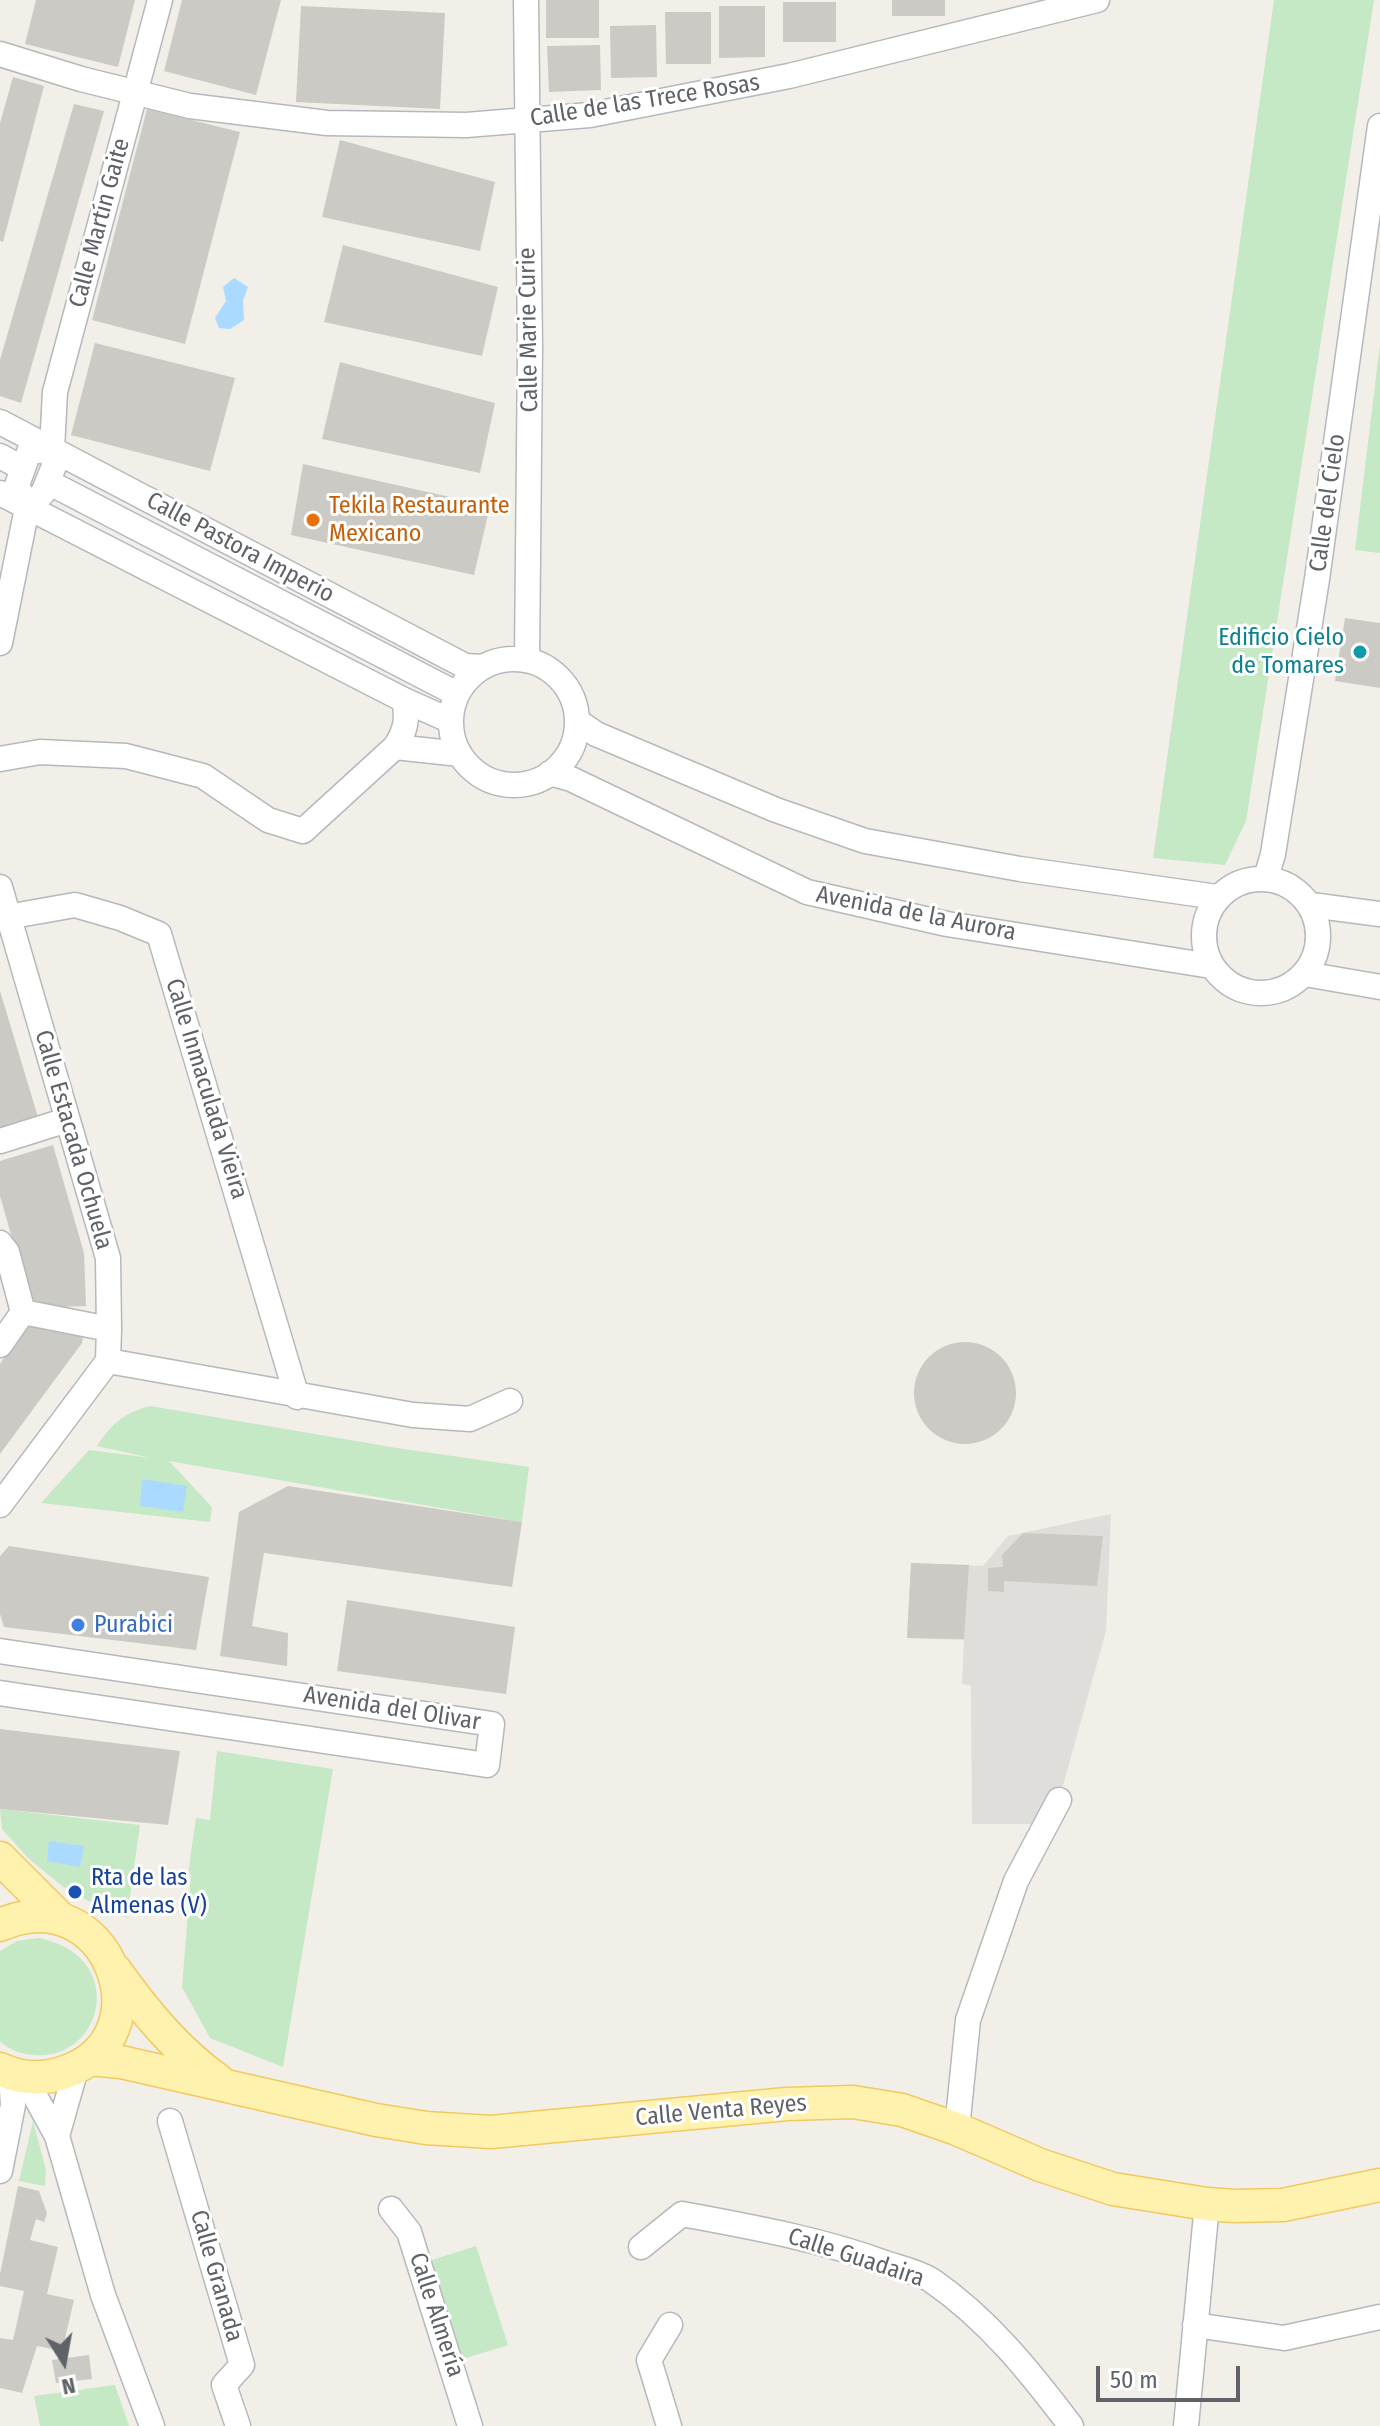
<!DOCTYPE html>
<meta charset="utf-8">
<style>
body{margin:0}
#map{position:relative;width:1380px;height:2426px;overflow:hidden;background:#f1efe8;font-family:"Fira Sans Condensed",sans-serif}
canvas{display:block}
.north{position:absolute;left:24px;top:2322px;width:80px;height:80px;-webkit-text-stroke:6px #fff;paint-order:stroke;rotate:169deg;font-size:22px;font-weight:700;line-height:32px;text-align:center;color:#5f6368}
.north::after{content:'';display:block;margin:auto;width:28px;height:36px;background:#5f6368;clip-path:polygon(50% 0,100% 100%,50% 72%,0 100%)}
.scale{position:absolute;left:1096px;top:2366px;width:144px;height:36px;box-sizing:border-box;border:4px solid #5f6368;border-top:0;padding-left:10px;font-size:24px;line-height:28px;white-space:nowrap;color:#5f6368;-webkit-text-stroke:6px #fff;paint-order:stroke}
</style>
<div id="map">
<canvas width="1380" height="2426"></canvas>
<div class="north">N</div>
<div class="scale">50 m</div>
</div>
<script>
const ctx = document.querySelector('canvas').getContext('2d');
ctx.lineJoin = 'round';
function paint(path, color) { ctx.fillStyle = color; ctx.fill(path, 'evenodd'); }
function strokePath(path, color, width, dash) { ctx.strokeStyle = color; ctx.lineWidth = width; ctx.lineCap = dash ? 'butt' : 'round'; ctx.setLineDash(dash || []); ctx.stroke(path); }
function drawText(font, color, halo, rows, align = 'center') {
  ctx.font = font + ' "Fira Sans Condensed",sans-serif'; ctx.lineWidth = 6; ctx.setLineDash([]); ctx.textBaseline = 'middle'; ctx.strokeStyle = halo; ctx.fillStyle = color; for (const [text, x, y, turn = 0] of rows) {
    ctx.save(); ctx.translate(x, y); ctx.rotate((+turn || 0) * Math.PI / 180); ctx.textAlign = isNaN(turn) ? turn : align; if (halo) ctx.strokeText(text, 0, 0); ctx.fillText(text, 0, 0); ctx.restore();
  }
}
paint(new Path2D(`
 M1111,1514L1106,1631L1059,1800L1046,1824H972L971,1685L962,1684L964,1640L907,1638L911,1563L983,1566L1008,1536Z`), '#e0deda');
paint(new Path2D(`
 M1274,0H1374L1246,821L1225,865L1153,858Z
 M1380,344V553L1355,550Z
 M150,1406L397,1448L529,1467L522,1522L169,1461L212,1507L210,1522L41,1503L89,1450L151,1458L97,1446C111,1424 124,1413 150,1406Z
 M217,1751L333,1769L283,2067L210,2038L182,1987L191,1875L188,1874L196,1818L210,1820Z
 M0,1809L140,1825L127,1918L94,1904L62,1886L28,1858L2,1829Z
 M38,1938C129,1955 104,2061 34,2055C21,2054 9,2050 0,2041V1951L17,1941Z
 M33,2121L46,2170L45,2186L19,2181Z
 M476,2246L508,2345L463,2359L432,2260Z
 M115,2385L129,2426H40L34,2396Z`), '#c5e8c5');
paint(new Path2D(`
 M234,278L248,287L243,301L244,320L230,329L219,328L215,318L226,301L223,287Z
 M142,1479L187,1486L183,1512L140,1506Z
 M49,1841L84,1846L80,1867L47,1861Z`), '#aadaff');
paint(new Path2D(`
 M36,0H135L118,67L25,44Z
 M182,0H281L256,95L164,71Z
 M546,0H599V38H546Z
 M892,0H945V16H892Z
 M783,2H836V42H783Z
 M301,6L445,13L440,109L296,102Z
 M719,6H765V57L719,58Z
 M665,12H711V64H666Z
 M656,25L657,77L611,78L610,26Z
 M600,45L601,90L549,92L547,46Z
 M13,77L44,86L3,242L0,241V123Z
 M74,104L104,111L21,403L0,396V360Z
 M147,109L240,132L185,344L92,320Z
 M340,140L495,182L480,251L322,217Z
 M343,245L498,287L482,356L324,322Z
 M95,343L235,378L210,471L71,435Z
 M340,362L495,403L480,473L322,439Z
 M303,464L490,506L474,575L291,535Z
 M1345,618L1380,623V688L1335,681Z
 M0,991L38,1117L0,1130Z
 M53,1145L84,1253L86,1306L32,1308L0,1196V1161Z
 M29,1319L83,1335L82,1343L0,1454V1364Z
 M914 1393a51 51 0 1 1 102 0a51 51 0 1 1-102 0Z
 M288,1486L522,1522L512,1587L264,1553L252,1626L288,1633L287,1666L220,1656L239,1512Z
 M1023,1533L1103,1536L1097,1586L1004,1581V1592L988,1591V1568L1003,1567L1002,1555Z
 M9,1546L209,1577L196,1650L4,1627L0,1614V1556Z
 M911,1563L969,1565L964,1639L907,1638Z
 M347,1600L515,1627L506,1694L337,1671Z
 M0,1729L180,1751L168,1825L0,1809Z
 M18,2186L39,2191L47,2213L44,2222L36,2219L30,2240L58,2247L47,2294L74,2300L62,2351L37,2346L22,2393L0,2388V2338L13,2340L24,2291L0,2286V2274Z
 M89,2355L92,2379L56,2383L52,2360Z`), '#cccac5');
const minor = new Path2D(`
 M526,0L530,347L527,660
 M0,54L81,79L190,106L327,123L466,125L590,115L789,76L1097,0
 M0,422L465,666L482,667
 M0,456L22,468
 M48,482L457,694
 M0,493L404,700L451,721
 M27,508L43,493L54,466L52,449L55,392L160,0
 M27,508L17,485L29,452L52,449
 M0,643L27,508
 M451 722a63 63 0 1 1 126 0a63 63 0 1 1-126 0Z
 M577,721L596,734L776,810L865,841L1020,869L1217,897
 M395,747C406,731 408,718 404,700
 M0,759L40,752L126,756L203,776L268,820L303,831L395,747L460,754
 M550,773L571,779L807,892L947,924L1211,966
 M1266,878L1273,854L1317,579L1380,126
 M1204 936a57 57 0 1 1 114 0a57 57 0 1 1-114 0Z
 M0,887L108,1258L109,1329L108,1361L0,1505
 M1311,905L1380,914
 M7,917L75,905L120,918L159,934L297,1397
 M1305,974L1380,987
 M0,1141L67,1120
 M0,1243L7,1252L23,1312L109,1329
 M0,1345L23,1312
 M108,1361L413,1415L470,1419L510,1401
 M0,1651L492,1724L487,1765L0,1693
 M25,2078L57,2136L103,2295L152,2426
 M170,2121L242,2365L224,2385L238,2426
 M957,2129L968,2020L1016,1881L1059,1800
 M57,2136L76,2069
 M0,2171L13,2105L11,2074
 M391,2209L409,2232L470,2426
 M641,2247L682,2214C751,2227 820,2239 885,2263C900,2268 918,2272 931,2280C988,2319 1030,2372 1071,2426
 M1195,2325L1284,2338L1380,2317
 M669,2426L649,2360L670,2325
 M1186,2426L1207,2204`);
const major = new Path2D(`
 M0,1858L60,1918
 M0,1925C108,1877 168,2037 65,2072C43,2080 21,2079 0,2069
 M115,1970C145,2012 176,2050 219,2081
 M90,2059L121,2062L376,2120L426,2128L491,2132L787,2104L853,2102L902,2110L957,2129L1040,2165L1113,2189L1207,2204L1235,2206L1283,2205L1380,2185`);
strokePath(minor, '#b5b8bc', 27);
strokePath(major, '#f2c960', 35);
strokePath(minor, '#fff', 24);
strokePath(major, '#fff2af', 32);
for (const [x, y, r, color] of [
 [313,520,8,"#e8710a"],
 [1360,652,8,"#0f9aa8"],
 [78,1625,8,"#3f7fe0"],
 [75,1892,8,"#1a4fb4"]
]) { const dot = new Path2D(); dot.arc(x, y, r, 0, 2 * Math.PI); ctx.fillStyle = color; ctx.fill(dot); strokePath(dot, '#fff', 3); }
drawText('24px', '#5f6368', '#fff', [
 ["Calle de las Trece Rosas",645,101,-9],
 ["Calle Martín Gaite",100,223,-75],
 ["Calle Marie Curie",529,330,-91],
 ["Calle del Cielo",1328,503,-82],
 ["Calle Pastora Imperio",240,548,28],
 ["Avenida de la Aurora",916,914,11],
 ["Calle Inmaculada Vieira",206,1089,73],
 ["Calle Estacada Ochuela",73,1140,74],
 ["Avenida del Olivar",392,1709,9],
 ["Calle Venta Reyes",721,2111,-5],
 ["Calle Guadaira",856,2258,18],
 ["Calle Granada",216,2276,74],
 ["Calle Almería",436,2315,72]
]);
drawText('24px', '#c56008', '#fff', [
 ["Tekila Restaurante",329,506],
 ["Mexicano",329,534]
], 'left');
drawText('24px', '#0d838f', '#fff', [
 ["Edificio Cielo",1344,638],
 ["de Tomares",1344,666]
], 'right');
drawText('24px', '#366cbe', '#fff', [
 ["Purabici",94,1625]
], 'left');
drawText('24px', '#164399', '#fff', [
 ["Rta de las",91,1878],
 ["Almenas (V)",91,1906]
], 'left');
</script>
